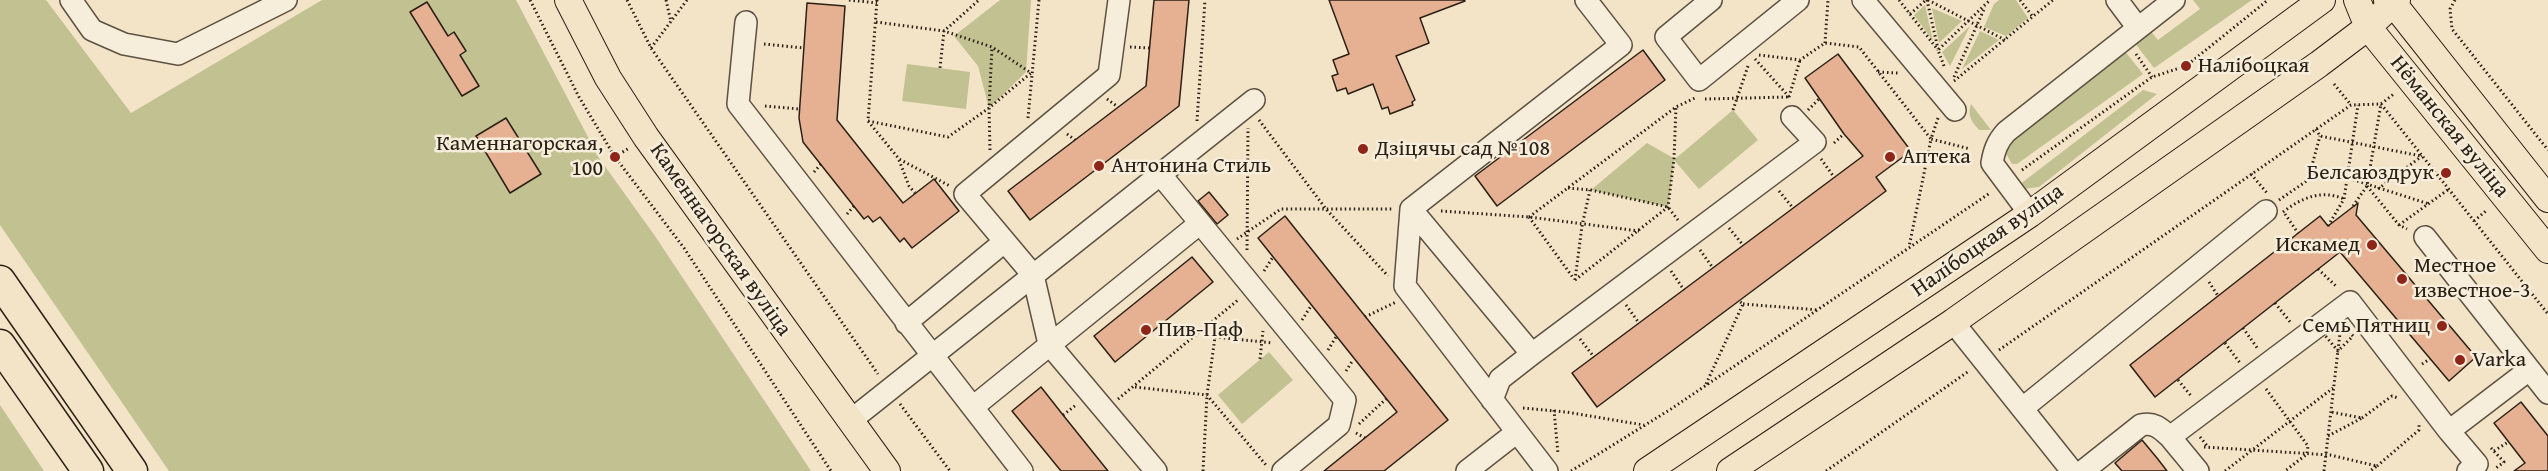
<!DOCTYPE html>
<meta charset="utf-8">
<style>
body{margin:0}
canvas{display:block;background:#f3e3c7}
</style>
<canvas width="2548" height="471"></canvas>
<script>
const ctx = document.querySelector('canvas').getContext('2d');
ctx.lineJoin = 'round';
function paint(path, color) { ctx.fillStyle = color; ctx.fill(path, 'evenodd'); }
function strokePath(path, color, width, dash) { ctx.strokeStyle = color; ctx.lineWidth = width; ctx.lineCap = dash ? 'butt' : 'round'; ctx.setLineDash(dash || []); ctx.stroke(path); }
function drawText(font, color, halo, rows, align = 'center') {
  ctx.font = font + ' "Gentium Book Plus",serif'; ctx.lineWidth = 5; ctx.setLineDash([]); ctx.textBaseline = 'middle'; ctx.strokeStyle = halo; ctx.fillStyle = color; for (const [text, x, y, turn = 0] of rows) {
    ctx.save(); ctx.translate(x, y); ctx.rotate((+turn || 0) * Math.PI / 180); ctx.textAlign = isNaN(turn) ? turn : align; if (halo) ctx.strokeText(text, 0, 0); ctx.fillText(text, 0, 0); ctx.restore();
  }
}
paint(new Path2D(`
 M0,0H46L131,113L322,0H516L599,158L655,236L811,471H169L0,225Z
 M1000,0H1031L1026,72L989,108L978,66L954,36Z
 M1999,0H2016L2028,18L2006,36L1984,27L1994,4Z
 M2193,0H2252L2154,68L2134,42L2149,29L2158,40L2200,9Z
 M1925,5L1933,41L1914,15Z
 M1932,8L1962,21L1939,43Z
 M1970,26L1950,66L1942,52Z
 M1980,31L1999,40L1962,69Z
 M2124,50L2143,74L2017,164H2012L2005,152L2009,142Z
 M907,64L970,72L966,109L902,101Z
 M2143,90L2157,94L2039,187L2023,189L2019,185Z
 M1971,104L1991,130H1979C1972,122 1967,116 1971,104Z
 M1733,110L1758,140L1699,189L1674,160L1668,207L1591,190L1647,143L1675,159Z
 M1269,352L1293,380L1242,424L1218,395Z
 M0,405L44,471H0Z`), '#c2c191');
const building = new Path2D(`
 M1154,0H1189L1179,106L1030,220L1008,191L1146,86Z
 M1329,0H1464L1465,1L1420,18L1429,43L1396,56L1415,100L1412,102L1413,105L1390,114L1388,107L1382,109L1373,84L1348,94L1346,88L1337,91L1332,76L1338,74L1333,60L1349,54Z
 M427,2L448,36L454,32L466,51L460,55L479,86L462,96L410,12Z
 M807,3L845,6L837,120L903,203L934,179L959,211L912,248L904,238L900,242L880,217L873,222L868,216L864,219L803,142L799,118Z
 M1643,50L1665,80L1497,206L1475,176Z
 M1838,54L1911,151L1876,177L1886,191L1597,407L1572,373L1863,156L1844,134L1805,78Z
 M506,118L541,174L510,193L476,136Z
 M1209,192L1228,215L1217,224L1198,201Z
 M2358,203L2356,215L2476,357L2449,381L2340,252L2155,397L2130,365L2320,216L2328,226Z
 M1285,216L1448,420L1384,471H1324L1397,412L1258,238Z
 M1192,257L1213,282L1115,362L1094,336Z
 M1041,387L1063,415L1108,471H1061L1012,411Z
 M2521,402L2548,436V471H2514L2525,463L2494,423Z
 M2142,440L2157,458L2167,471H2122L2115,463Z`);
paint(building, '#e5b192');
strokePath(building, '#2b2015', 1.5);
const minor = new Path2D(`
 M71,0L92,30L124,44L178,54L286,0
 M1119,0L1109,75L965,194L1033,275L1049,344L1156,471
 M1711,0L1666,37L1699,80L1798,0
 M1863,0L1955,110
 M2117,0L2138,28
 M746,22L738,104L1022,471
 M1160,174L1345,400L1339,425L1283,471
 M1411,209L1532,354
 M2030,214L1992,163C1994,151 1997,142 2006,132L2174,0
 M2425,237L2548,393
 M1953,322L2072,471
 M906,323L1004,242
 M1492,400L1500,379L1532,354L1815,142L1792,117
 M973,407L1199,224
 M2023,408L2266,211
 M850,421L1254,100
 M2170,437L2198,471
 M1467,471L1517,432
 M1547,471L1405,286L1411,209L1621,45L1586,0
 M2083,471L2141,425C2154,422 2160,428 2170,437L2350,302L2449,431
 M2468,471L2477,464L2449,431L2529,370`);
const major = new Path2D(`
 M568,0L608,78L646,137L887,471
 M2357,0L2368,27L2548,250
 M2387,0L2393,3L2548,199
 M1647,471L2030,214L2322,0
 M1730,471L1953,322L2319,64L2368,27L2397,0`);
const highway = new Path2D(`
 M0,281L132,471
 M0,345L88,471`);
strokePath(minor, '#5d5142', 24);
strokePath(major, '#2b2015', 28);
strokePath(highway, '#2b2015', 33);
strokePath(new Path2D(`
 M530,0L579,97L615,157L684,248L831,471
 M627,0L651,48L878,374
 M666,0L671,22
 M849,0L877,3
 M877,0L868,121L899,159L950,186
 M1899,0L1938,50
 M1927,0L1938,49
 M1928,0L2005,40
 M2020,0L2033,17
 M2455,0L2450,9L2452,29L2548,150
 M1910,14L1926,0
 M876,22L944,31L979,0
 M1825,43L1828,0
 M764,44L804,48
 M1130,47L1149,48
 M651,48L687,0
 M2136,54L2152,77
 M1759,55L1800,60L1825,43L1859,47L1931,139L1909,247
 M1755,59L1791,99
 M1944,66L1938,50L1990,0
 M1878,72L1898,73
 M1954,77L1985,7
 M1954,81L2053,0
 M2334,84L2351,105
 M1789,97L1800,60
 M1107,99L1118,107
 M1705,99L1788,97
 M2381,104L2548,314
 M765,106L799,109
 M1733,110L1748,66
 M1808,110L1820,98
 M1028,118L1039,0
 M1938,118L1931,139L1970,149
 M1259,120L1326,209L1388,276
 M868,121L948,137L989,108L1031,73L992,47L944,31L940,68
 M1197,121L1205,0
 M2316,129L2320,136L2421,156
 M1067,134L1075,140
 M1834,143L1844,134
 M990,150L989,108L992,47
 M615,157L629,148
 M1821,159L1834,177
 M899,160L909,186L915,193
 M2022,170L2152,77L2186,66L2268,0
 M814,172L821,164
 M2251,174L2267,193
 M2308,180L2320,136
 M2367,186L2399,225L2407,229
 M1568,188L1591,190L1668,207L1678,220
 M2378,189L2422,156
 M1779,191L1793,208
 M2279,200L2308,180L2327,176L2348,178L2429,204
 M2353,206L2367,186L2381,104
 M1441,211L1529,217L1639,231
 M2283,212C2301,198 2322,189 2344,199
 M847,214L854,206
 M2285,214L2298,233
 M1529,217L1676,107L1695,98
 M1529,217L1574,279
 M2474,221L2487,210
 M2399,225L2449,189
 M2328,226L2344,199L2358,105
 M1729,228L1743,245
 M1237,239L1281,209H1392
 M1247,250L1248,128
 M1700,250L1713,268
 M2318,269L2337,287
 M1264,271L1273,257
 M1671,271L1684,290
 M1575,280L1668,207L1674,159L1676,107
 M1575,280L1582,226L1590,190
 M2209,282L2218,296
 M2275,303L2291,323
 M1743,304L1819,310
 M1626,305L1639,323
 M1365,317L1396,302
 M1302,320L1311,306
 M2335,321L2341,323L2353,336L2338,351L2323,333L2328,324Z
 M2243,328L2258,349
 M1215,337L1273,343
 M1580,339L1594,357
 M2225,343L2240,363
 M1328,350L1336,337
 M1999,350L2351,105L2381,104L2395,93
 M1260,359L1263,331
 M2422,364L2430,359
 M1346,371L1353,360
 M2178,380L2192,397
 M1706,384L1743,304L1739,301
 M1135,387L1207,395L1266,465
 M2266,389L2308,446L2307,454L2285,471
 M1118,399L1238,300
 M900,404L950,471
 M1523,408L1566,412L1644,425
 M1554,410L1558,454
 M1063,415L1076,405
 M2362,418L2392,396L2398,398
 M1359,424L1386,399
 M1356,433L1365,438
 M2328,436L2362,418L2331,412
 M2200,437L2208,447
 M2204,447L2330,455L2377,466L2370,471
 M2491,448L2504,462L2496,468
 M2494,451L2508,442
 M2377,466L2419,430V424
 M1203,471L1207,395L1215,337V319
 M1571,471L1671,409L1990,193
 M1826,471L1969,371
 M2225,471L2333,388
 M2324,471L2340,333`), '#2b2015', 3, [1.5, 3]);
strokePath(minor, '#f7eddb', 21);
strokePath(major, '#f3e3c7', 26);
strokePath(highway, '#f3e3c7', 30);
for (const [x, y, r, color] of [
 [2186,66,6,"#8f2418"],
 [1363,149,6,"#8f2418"],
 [615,157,6,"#8f2418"],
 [1890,157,6,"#8f2418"],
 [1099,166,6,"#8f2418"],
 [2446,173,6,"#8f2418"],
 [2372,245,6,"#8f2418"],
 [2402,279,6,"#8f2418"],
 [2442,326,6,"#8f2418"],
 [1146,330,6,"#8f2418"],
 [2460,360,6,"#8f2418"]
]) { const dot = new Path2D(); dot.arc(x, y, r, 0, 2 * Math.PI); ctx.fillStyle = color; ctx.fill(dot); strokePath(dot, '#f7eddb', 2); }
drawText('22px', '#2b2015', '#f7eddb', [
 ["Налібоцкая",2198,66],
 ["Каменнагорская,",603,144,"right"],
 ["100",603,169,"right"],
 ["Дзіцячы сад №108",1375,149],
 ["Аптека",1902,157],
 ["Антонина Стиль",1111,166],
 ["Белсаюздрук",2434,173,"right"],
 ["Искамед",2360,245,"right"],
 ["Местное",2414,266],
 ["известное-3",2414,291],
 ["Семь Пятниц",2430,326,"right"],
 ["Пив-Паф",1158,330],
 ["Varka",2472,360]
], 'left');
drawText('22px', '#2b2015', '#f7eddb', [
 ["Нёманская вуліца",2449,127,51],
 ["Каменнагорская вуліца",720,240,55],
 ["Налібоцкая вуліца",1988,241,-35]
]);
</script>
